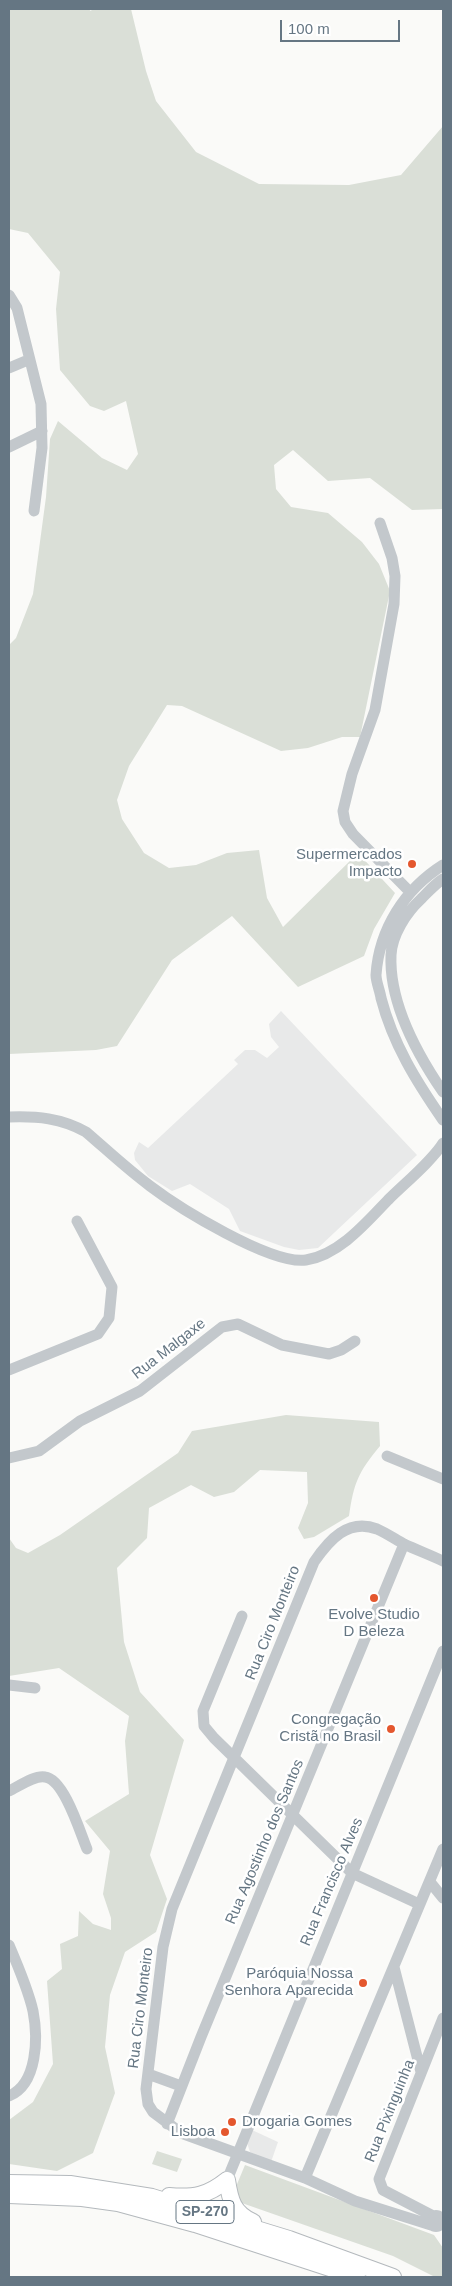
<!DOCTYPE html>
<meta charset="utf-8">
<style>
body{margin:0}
#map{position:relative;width:452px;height:2286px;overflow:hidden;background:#fafaf8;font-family:Arial,sans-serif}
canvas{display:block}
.frame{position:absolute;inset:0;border:10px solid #657683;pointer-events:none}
.scale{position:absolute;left:280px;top:20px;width:120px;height:22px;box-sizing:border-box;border:2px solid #657683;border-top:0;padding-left:6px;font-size:15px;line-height:18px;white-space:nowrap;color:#657683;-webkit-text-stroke:4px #fff;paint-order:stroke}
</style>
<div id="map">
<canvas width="452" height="2286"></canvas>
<div class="frame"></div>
<div class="scale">100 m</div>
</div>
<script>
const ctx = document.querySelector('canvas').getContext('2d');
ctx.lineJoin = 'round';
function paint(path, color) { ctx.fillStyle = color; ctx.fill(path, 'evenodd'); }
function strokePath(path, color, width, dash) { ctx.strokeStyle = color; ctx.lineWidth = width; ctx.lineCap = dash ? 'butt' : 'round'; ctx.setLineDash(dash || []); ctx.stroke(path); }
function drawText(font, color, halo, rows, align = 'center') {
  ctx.font = font + ' Arial,sans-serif'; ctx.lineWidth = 5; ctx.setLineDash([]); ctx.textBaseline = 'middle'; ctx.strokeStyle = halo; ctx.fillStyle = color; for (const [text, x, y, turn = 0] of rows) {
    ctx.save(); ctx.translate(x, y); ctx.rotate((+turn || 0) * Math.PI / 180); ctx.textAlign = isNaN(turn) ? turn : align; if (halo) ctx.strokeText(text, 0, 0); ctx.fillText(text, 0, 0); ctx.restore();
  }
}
paint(new Path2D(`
 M281,1011L417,1155L318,1248L299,1250L284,1247L240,1231L229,1209L190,1184L172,1191L148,1176L135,1160L134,1153L139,1142L148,1148L238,1064L234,1060L245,1050H255L267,1058L279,1047L271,1037L269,1024Z
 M252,2130L278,2142L271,2162L250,2152L247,2143Z`), '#e8e9e9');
paint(new Path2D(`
 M9,9H88L91,11L92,9H131L146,71L156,101L196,152L259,184L349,185L401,175L443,126V509L412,510L370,478L328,481L293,450L274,465L276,489L291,507L328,513L362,542L379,564L390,591L360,737H342L308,748L281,751L182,706L167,705L129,766L117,800L122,819L144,853L169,868L196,865L227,853L259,850L267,898L283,927L358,853L395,893L374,929L364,956L298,987L232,916L172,960L117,1046L96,1050L9,1054V645L16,638L33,594L46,497L50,439L58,421L102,458L127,470L138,454L126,401L104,411L90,406L60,370L56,309L60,272L28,233L9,229Z
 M286,1415L379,1422L380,1446C358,1473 354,1482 349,1516L314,1537L304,1539L298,1528L308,1503L307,1472L260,1470L234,1492L214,1497L191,1485L149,1508L147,1538L117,1568L124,1642L140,1692L184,1740L150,1855L167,1899L156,1932L125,1952L110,1995L105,2047L115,2093L93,2153L57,2171L9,2164V2120L33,2102L53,2064L47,1981L62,1969L60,1944L78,1936L79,1911L93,1924L111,1930V1918L103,1894L110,1851L85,1821L129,1794L125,1741L129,1716L59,1668L9,1676V1538L16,1548L28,1553L60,1535L178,1453L192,1431Z
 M157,2151L182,2159L177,2172L152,2164Z
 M245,2165L434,2235L443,2248V2277H435L393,2256L239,2202L235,2189Z`), '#dadfd7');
const highway = new Path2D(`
 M227,2180C230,2200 233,2213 253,2222
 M9,2183L70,2184L152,2197L289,2239L393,2277
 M9,2195L82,2198L118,2203L195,2224L357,2277
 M169,2196C194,2198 207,2196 227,2180`);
strokePath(highway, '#b4b9bd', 18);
strokePath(new Path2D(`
 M9,295L17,308L41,404L42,448L34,511
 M9,368L28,360
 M9,447L42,431
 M380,523L392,558L395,576L394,604L375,710L352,774L343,811L345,822L353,834L410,892
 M443,865C405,889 379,929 376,975C376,982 380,991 381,998C393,1044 416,1081 443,1120
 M443,879C435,884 428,892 421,899C406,913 392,935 391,955C389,1004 417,1054 443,1092
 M9,1117C37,1116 61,1118 86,1132C107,1150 127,1169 150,1186C179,1208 271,1265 306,1260C339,1255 366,1223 388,1200C404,1184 432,1161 443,1143
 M9,1370L98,1334L109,1318L112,1287L77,1221
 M387,1456L443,1479
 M9,1458L39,1451L80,1421L140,1391L222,1327L238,1324L282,1345L329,1354L341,1350L355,1341
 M242,1616L203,1711L204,1726L214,1738L352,1873L419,1904
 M9,1685L35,1688
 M9,1791C18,1787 34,1775 45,1777C64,1779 80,1832 87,1849
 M430,1882L443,1898
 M9,1945C18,1966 28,1989 33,2011C38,2037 38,2084 9,2096
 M394,1967L421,2072
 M148,2074L181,2086
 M167,2124L201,2037L404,1544
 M305,2178L443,1849
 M227,2180L443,1651
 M430.5 2221a5.5 5.5 0 1 1 11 0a5.5 5.5 0 1 1-11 0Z
 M433,2216L383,2190L379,2179L443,2018
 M431,2225L355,2201L305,2178L181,2133L153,2112L148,2104L146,2089L163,1947L172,1909L314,1562C329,1540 348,1518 377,1529C386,1533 395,1539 404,1544C417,1550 430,1555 443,1561`), '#c3c8cc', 11);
strokePath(highway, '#fff', 16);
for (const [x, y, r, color] of [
 [412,864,5,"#e4572e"],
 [374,1598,5,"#e4572e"],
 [391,1729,5,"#e4572e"],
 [363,1983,5,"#e4572e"],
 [232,2122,5,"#e4572e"],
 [225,2132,5,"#e4572e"]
]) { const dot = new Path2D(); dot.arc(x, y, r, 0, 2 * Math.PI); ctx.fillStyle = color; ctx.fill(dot); strokePath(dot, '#fff', 2); }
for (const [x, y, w] of [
 [205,2212,58]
]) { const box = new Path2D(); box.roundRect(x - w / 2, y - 11.5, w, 23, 4); ctx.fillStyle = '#fff'; ctx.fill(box); strokePath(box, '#657683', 1); }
drawText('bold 14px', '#657683', null, [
 ["SP-270",205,2212]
]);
drawText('15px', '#657683', '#fff', [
 ["Supermercados",402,855],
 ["Impacto",402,872],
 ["Evolve Studio",374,1615,"center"],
 ["D Beleza",374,1632,"center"],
 ["Congregação",381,1720],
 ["Cristã no Brasil",381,1737],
 ["Paróquia Nossa",353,1974],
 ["Senhora Aparecida",353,1991],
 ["Drogaria Gomes",242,2122,"left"],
 ["Lisboa",215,2132]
], 'right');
drawText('15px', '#657683', '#fff', [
 ["Rua Malgaxe",169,1349,-38],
 ["Rua Ciro Monteiro",273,1623,-68],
 ["Rua Agostinho dos Santos",265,1842,-67],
 ["Rua Francisco Alves",332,1882,-67],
 ["Rua Ciro Monteiro",141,2008,-83],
 ["Rua Pixinguinha",390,2111,-68]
]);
</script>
